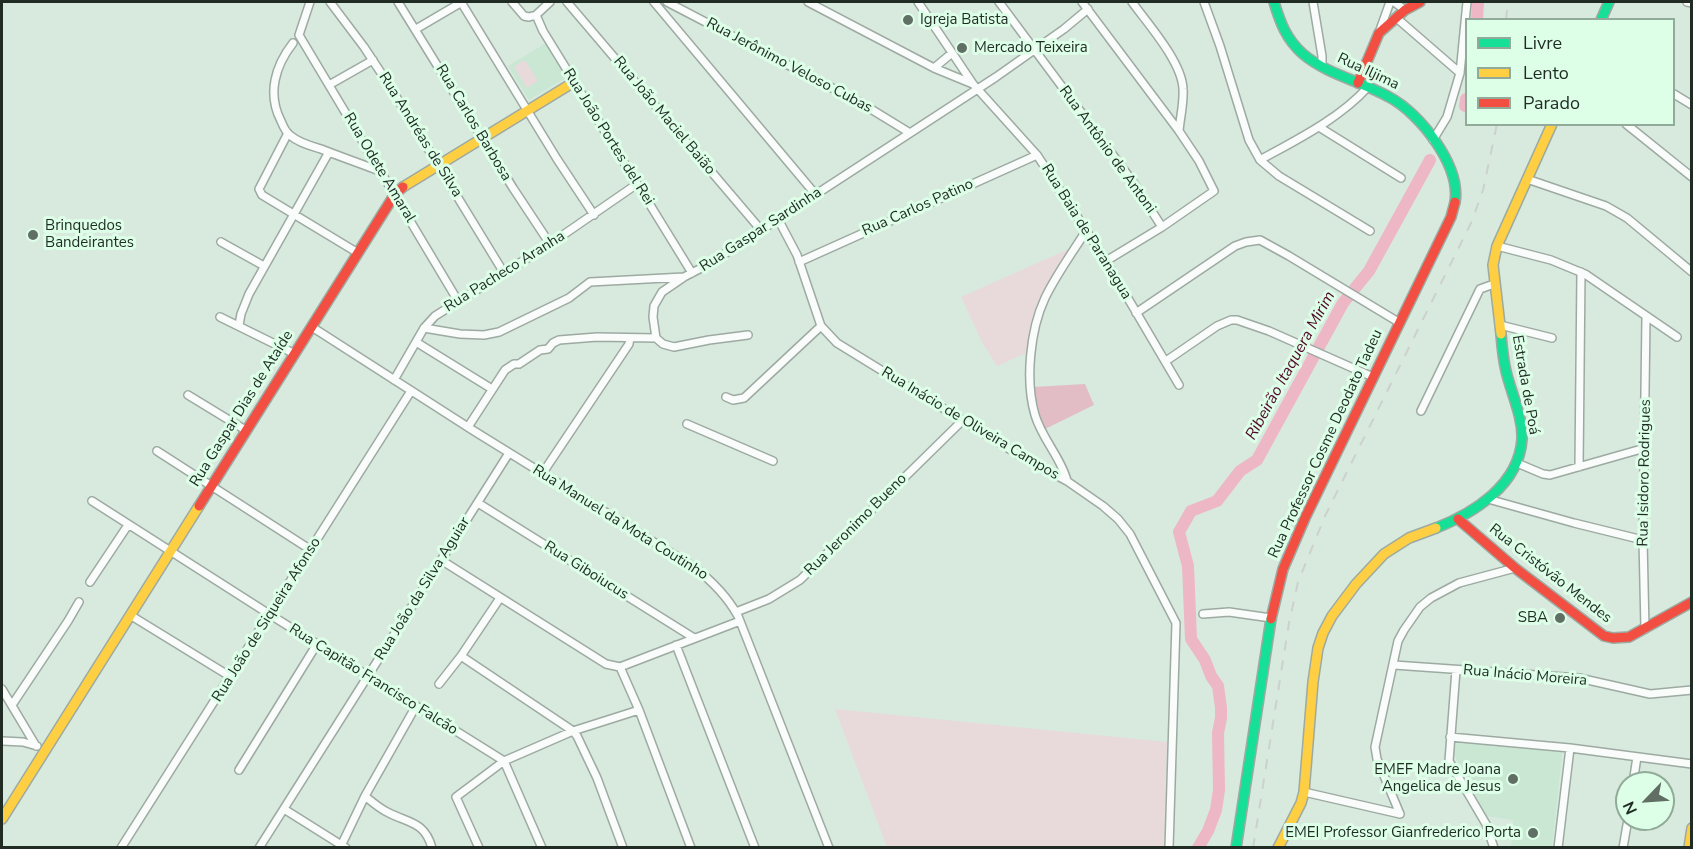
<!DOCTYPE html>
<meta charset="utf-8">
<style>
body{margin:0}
#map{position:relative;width:1693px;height:849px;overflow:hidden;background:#d8e9de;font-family:"Nunito Sans",sans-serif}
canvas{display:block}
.frame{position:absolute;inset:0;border:3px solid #1f2b23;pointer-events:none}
.legend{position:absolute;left:1465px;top:18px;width:210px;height:108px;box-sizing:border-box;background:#ddffe8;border:2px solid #91aa99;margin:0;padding:8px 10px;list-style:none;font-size:18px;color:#1f2b23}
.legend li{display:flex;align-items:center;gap:12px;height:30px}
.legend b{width:30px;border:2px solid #91aa99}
.north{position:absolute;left:1615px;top:771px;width:60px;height:60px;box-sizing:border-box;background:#ddffe8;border:2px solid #91aa99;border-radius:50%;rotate:245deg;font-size:16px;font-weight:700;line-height:24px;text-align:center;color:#1f2b23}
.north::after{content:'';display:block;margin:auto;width:21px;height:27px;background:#606e64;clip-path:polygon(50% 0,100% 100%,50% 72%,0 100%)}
</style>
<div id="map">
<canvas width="1693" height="849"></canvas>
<div class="frame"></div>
<ul class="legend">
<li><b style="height:8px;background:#16e098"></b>Livre</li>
<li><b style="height:8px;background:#ffcf43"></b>Lento</li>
<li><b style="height:8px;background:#f24e42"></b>Parado</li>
</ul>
<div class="north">N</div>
</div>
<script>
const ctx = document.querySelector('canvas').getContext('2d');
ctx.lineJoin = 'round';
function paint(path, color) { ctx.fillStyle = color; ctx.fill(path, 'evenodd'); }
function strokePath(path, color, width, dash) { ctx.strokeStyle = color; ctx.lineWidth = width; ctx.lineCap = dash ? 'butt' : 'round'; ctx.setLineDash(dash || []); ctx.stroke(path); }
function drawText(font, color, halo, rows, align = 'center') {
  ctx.font = font + ' "Nunito Sans",sans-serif'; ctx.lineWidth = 6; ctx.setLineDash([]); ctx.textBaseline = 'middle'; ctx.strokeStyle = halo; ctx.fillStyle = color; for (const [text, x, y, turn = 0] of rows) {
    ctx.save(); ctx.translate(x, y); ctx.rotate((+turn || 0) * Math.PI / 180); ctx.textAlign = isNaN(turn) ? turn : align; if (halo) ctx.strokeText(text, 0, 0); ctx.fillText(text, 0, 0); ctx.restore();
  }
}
paint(new Path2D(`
 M546,43L567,77L529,100L508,66Z
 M1459,742L1558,750L1562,752V756L1552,847H1511L1513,820L1486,816L1455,756V746Z`), '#cae7d4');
paint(new Path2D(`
 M525,60L538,81L527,88L514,67Z
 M1071,248L1039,306L1030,328L1026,353L997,366L982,342L961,297Z
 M835,709L1167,742L1164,847H887Z`), '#e8dadb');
paint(new Path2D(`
 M1085,384L1094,405L1043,430L1033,387Z`), '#e3bdc6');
strokePath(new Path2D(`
 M1477,20L1478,2
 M1465,106L1466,99
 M1198,848L1208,831L1216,810L1219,790L1218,733L1221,718V708L1218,686L1211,676L1205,660L1191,639L1188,566L1179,532L1191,511L1217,501L1240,471L1257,460L1343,303L1369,271L1430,160`), '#edb7c6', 12);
const street = new Path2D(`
 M310,2L299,35L458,301
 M330,2L364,47L389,85L504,273
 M398,2L513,188L550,244
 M461,2L557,159L594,215
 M512,2L524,16L529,17L536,15L550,2
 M567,2L761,230
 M654,2L816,195
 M667,2L861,103L910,133
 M808,2L934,68L973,84
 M918,2L973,84L1037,155L1106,261L1179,385
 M999,2L1133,182L1162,227L1106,261
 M1082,2L1179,131L1199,161L1214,191L1162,227
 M1132,2C1148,24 1182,62 1183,89C1184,103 1180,118 1179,131
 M1204,2L1220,46L1249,140L1260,160L1279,176L1370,231
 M1313,2L1322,56V67
 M1394,2L1405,10
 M1687,2L1692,3
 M536,15L543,31L692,273
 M1400,21L1460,73
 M416,29L462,2
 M1380,30L1390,2
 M293,43C275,66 267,94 281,121C283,126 286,133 291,136C299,143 311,146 321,149C341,157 362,164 382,172
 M934,68L952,53
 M329,85L373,60
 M1674,94L1692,105
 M1626,124L1692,177
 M1319,127L1401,178
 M288,133L259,189L262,195L358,253
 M1433,140L1447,117L1460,73L1467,2
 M1260,160C1298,139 1339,119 1368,87
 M1527,179L1606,206L1627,218L1692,272
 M778,219L797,255L821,326L837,343L1024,458L1067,481L1103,506L1118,519L1130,534L1176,623L1169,848
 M221,242L264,266
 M1497,246L1551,260L1585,274L1677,337
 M799,262L1037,155
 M684,277L662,292L654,306L653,317L656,338L663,344L674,347L709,340L748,335
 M1136,313L1235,246L1246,242L1260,240L1289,256L1400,323
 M220,317L295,354
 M239,325L241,314L249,294L329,152
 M1500,325L1552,338
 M312,327L474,431L694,567C712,581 727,596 738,616L829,848
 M424,328L460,334L484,335L499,332L569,298L590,282L684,277L709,264L996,77L1064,29L1088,9
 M416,342L492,389
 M1166,361L1217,326L1231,320H1237L1269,331L1373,377
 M394,380L424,328L435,316L550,244L637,184
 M188,395L247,431
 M726,397L733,400L744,398L821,326
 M1421,411L1480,289L1494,284
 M687,424L773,461
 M468,427L505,370L514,364H519L540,350L548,349L553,343L559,340L597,337L656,338
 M157,451L311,550
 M1517,463L1543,474L1550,475L1645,448
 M1579,467L1581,272
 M542,474L629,344L630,338
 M1067,481C1062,459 1042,439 1035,415C1025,381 1030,330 1045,298C1056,275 1072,253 1086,231
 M1488,499L1574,523L1643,540
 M92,501L269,614L504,761
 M478,503L694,638
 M441,560L606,664L620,667L639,710L691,848
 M90,582L128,525
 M736,612L769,599L800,580L963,420
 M1203,614L1229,612L1271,618
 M130,615L231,677
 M1645,629L1643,540L1646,317
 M676,645L755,848
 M461,656L573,731L577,736L597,778L623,848
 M1394,665L1579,678L1650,694L1692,690
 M620,667L740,621
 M1456,670L1449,761L1486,824L1494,848
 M439,684L461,656L500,598
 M2,689L36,746
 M12,705L68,621L79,602
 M1450,737L1570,748L1692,764
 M2,741L23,742L37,746
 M504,761L542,848
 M239,770L317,644
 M1633,783L1637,757
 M1304,792L1400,814
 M365,796C372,802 380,809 389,813C409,823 425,822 432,848
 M284,809L346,848
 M1400,814L1377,759L1375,747L1398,641L1404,630L1420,607L1431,598L1459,583L1515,568
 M121,848L411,391
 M259,848L509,453
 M340,848L365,796L416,706
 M479,848L456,797L504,761L573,731L639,710
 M1558,848L1570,748
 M1623,848L1628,819`);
const fast = new Path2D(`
 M1274,2C1280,22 1286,39 1303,54C1328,75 1361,81 1389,97C1420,113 1461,166 1455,202
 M1601,20L1609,2
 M1436,528C1474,513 1519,485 1522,439C1523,417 1511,393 1506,371C1503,359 1502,347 1501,334
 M1236,848L1271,619`);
const slow = new Path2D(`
 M403,187L574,82
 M1501,334L1493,265L1497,246L1552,124
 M2,819L199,506
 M1278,848L1301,803L1304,792L1313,682L1318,648L1323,633L1332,616L1356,584L1384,554L1409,538L1436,528
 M1689,848L1692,828`);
const jam = new Path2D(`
 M1358,83L1379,33L1405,10L1420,2
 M199,506L395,194L403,187
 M1458,519L1515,568L1604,636L1613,638L1629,637L1692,602
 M1271,619L1283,569L1305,518L1451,217L1455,202`);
strokePath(street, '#9daaa2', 10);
strokePath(fast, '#9daaa2', 12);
strokePath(slow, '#9daaa2', 12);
strokePath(jam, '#9daaa2', 12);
strokePath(street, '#f9fcfa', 7);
strokePath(fast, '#16e098', 9);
strokePath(slow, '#ffcf43', 9);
strokePath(jam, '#f24e42', 9);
strokePath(new Path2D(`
 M1506,20L1508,2
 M1253,848L1289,623L1298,582L1325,516L1472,221L1483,190L1497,124`), '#ccd1ce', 2, [10, 10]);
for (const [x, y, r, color] of [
 [908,20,6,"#606e64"],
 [962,48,6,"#606e64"],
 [33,235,6,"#606e64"],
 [1560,618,6,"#606e64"],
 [1513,779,6,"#606e64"],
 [1533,833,6,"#606e64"]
]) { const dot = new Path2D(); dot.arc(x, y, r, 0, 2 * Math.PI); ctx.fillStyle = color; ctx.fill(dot); strokePath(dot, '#ddffe8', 2); }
drawText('15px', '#1f2b23', '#ddffe8', [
 ["Igreja Batista",920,20],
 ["Mercado Teixeira",974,48],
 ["Brinquedos",45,226],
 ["Bandeirantes",45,243],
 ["SBA",1548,618,"right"],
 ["EMEF Madre Joana",1501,770,"right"],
 ["Angelica de Jesus",1501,787,"right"],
 ["EMEI Professor Gianfrederico Porta",1521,833,"right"]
], 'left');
drawText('15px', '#1f2b23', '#ddffe8', [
 ["Rua Jerônimo Veloso Cubas",789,66,28],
 ["Rua Iljima",1368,72,25],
 ["Rua João Maciel Baião",664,116,50],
 ["Rua Carlos Barbosa",473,123,59],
 ["Rua Andréas de Silva",420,135,58],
 ["Rua João Portes del Rei",608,137,58],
 ["Rua Antônio de Antoni",1107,150,54],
 ["Rua Odete Amaral",379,168,59],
 ["Rua Carlos Patino",918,208,-24],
 ["Rua Gaspar Sardinha",761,230,-33],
 ["Rua Baia de Paranagua",1086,232,58],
 ["Rua Pacheco Aranha",505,272,-32],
 ["Estrada de Poá",1525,385,80],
 ["Rua Gaspar Dias de Ataíde",242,409,-58],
 ["Rua Inácio de Oliveira Campos",970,424,31],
 ["Rua Professor Cosme Deodato Tadeu",1326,444,-65],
 ["Rua Isidoro Rodrigues",1645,473,-89],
 ["Rua Manuel da Mota Coutinho",620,523,32],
 ["Rua Jeronimo Bueno",856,525,-45],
 ["Rua Giboiucus",586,571,32],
 ["Rua Cristóvão Mendes",1550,574,38],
 ["Rua João da Silva Aguiar",423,589,-58],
 ["Rua João de Siqueira Afonso",267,620,-58],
 ["Rua Inácio Moreira",1525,676,5],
 ["Rua Capitão Francisco Falcão",373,680,32]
]);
drawText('italic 16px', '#520829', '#ddffe8', [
 ["Ribeirão Itaquera Mirim",1291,366,-61]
]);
</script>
